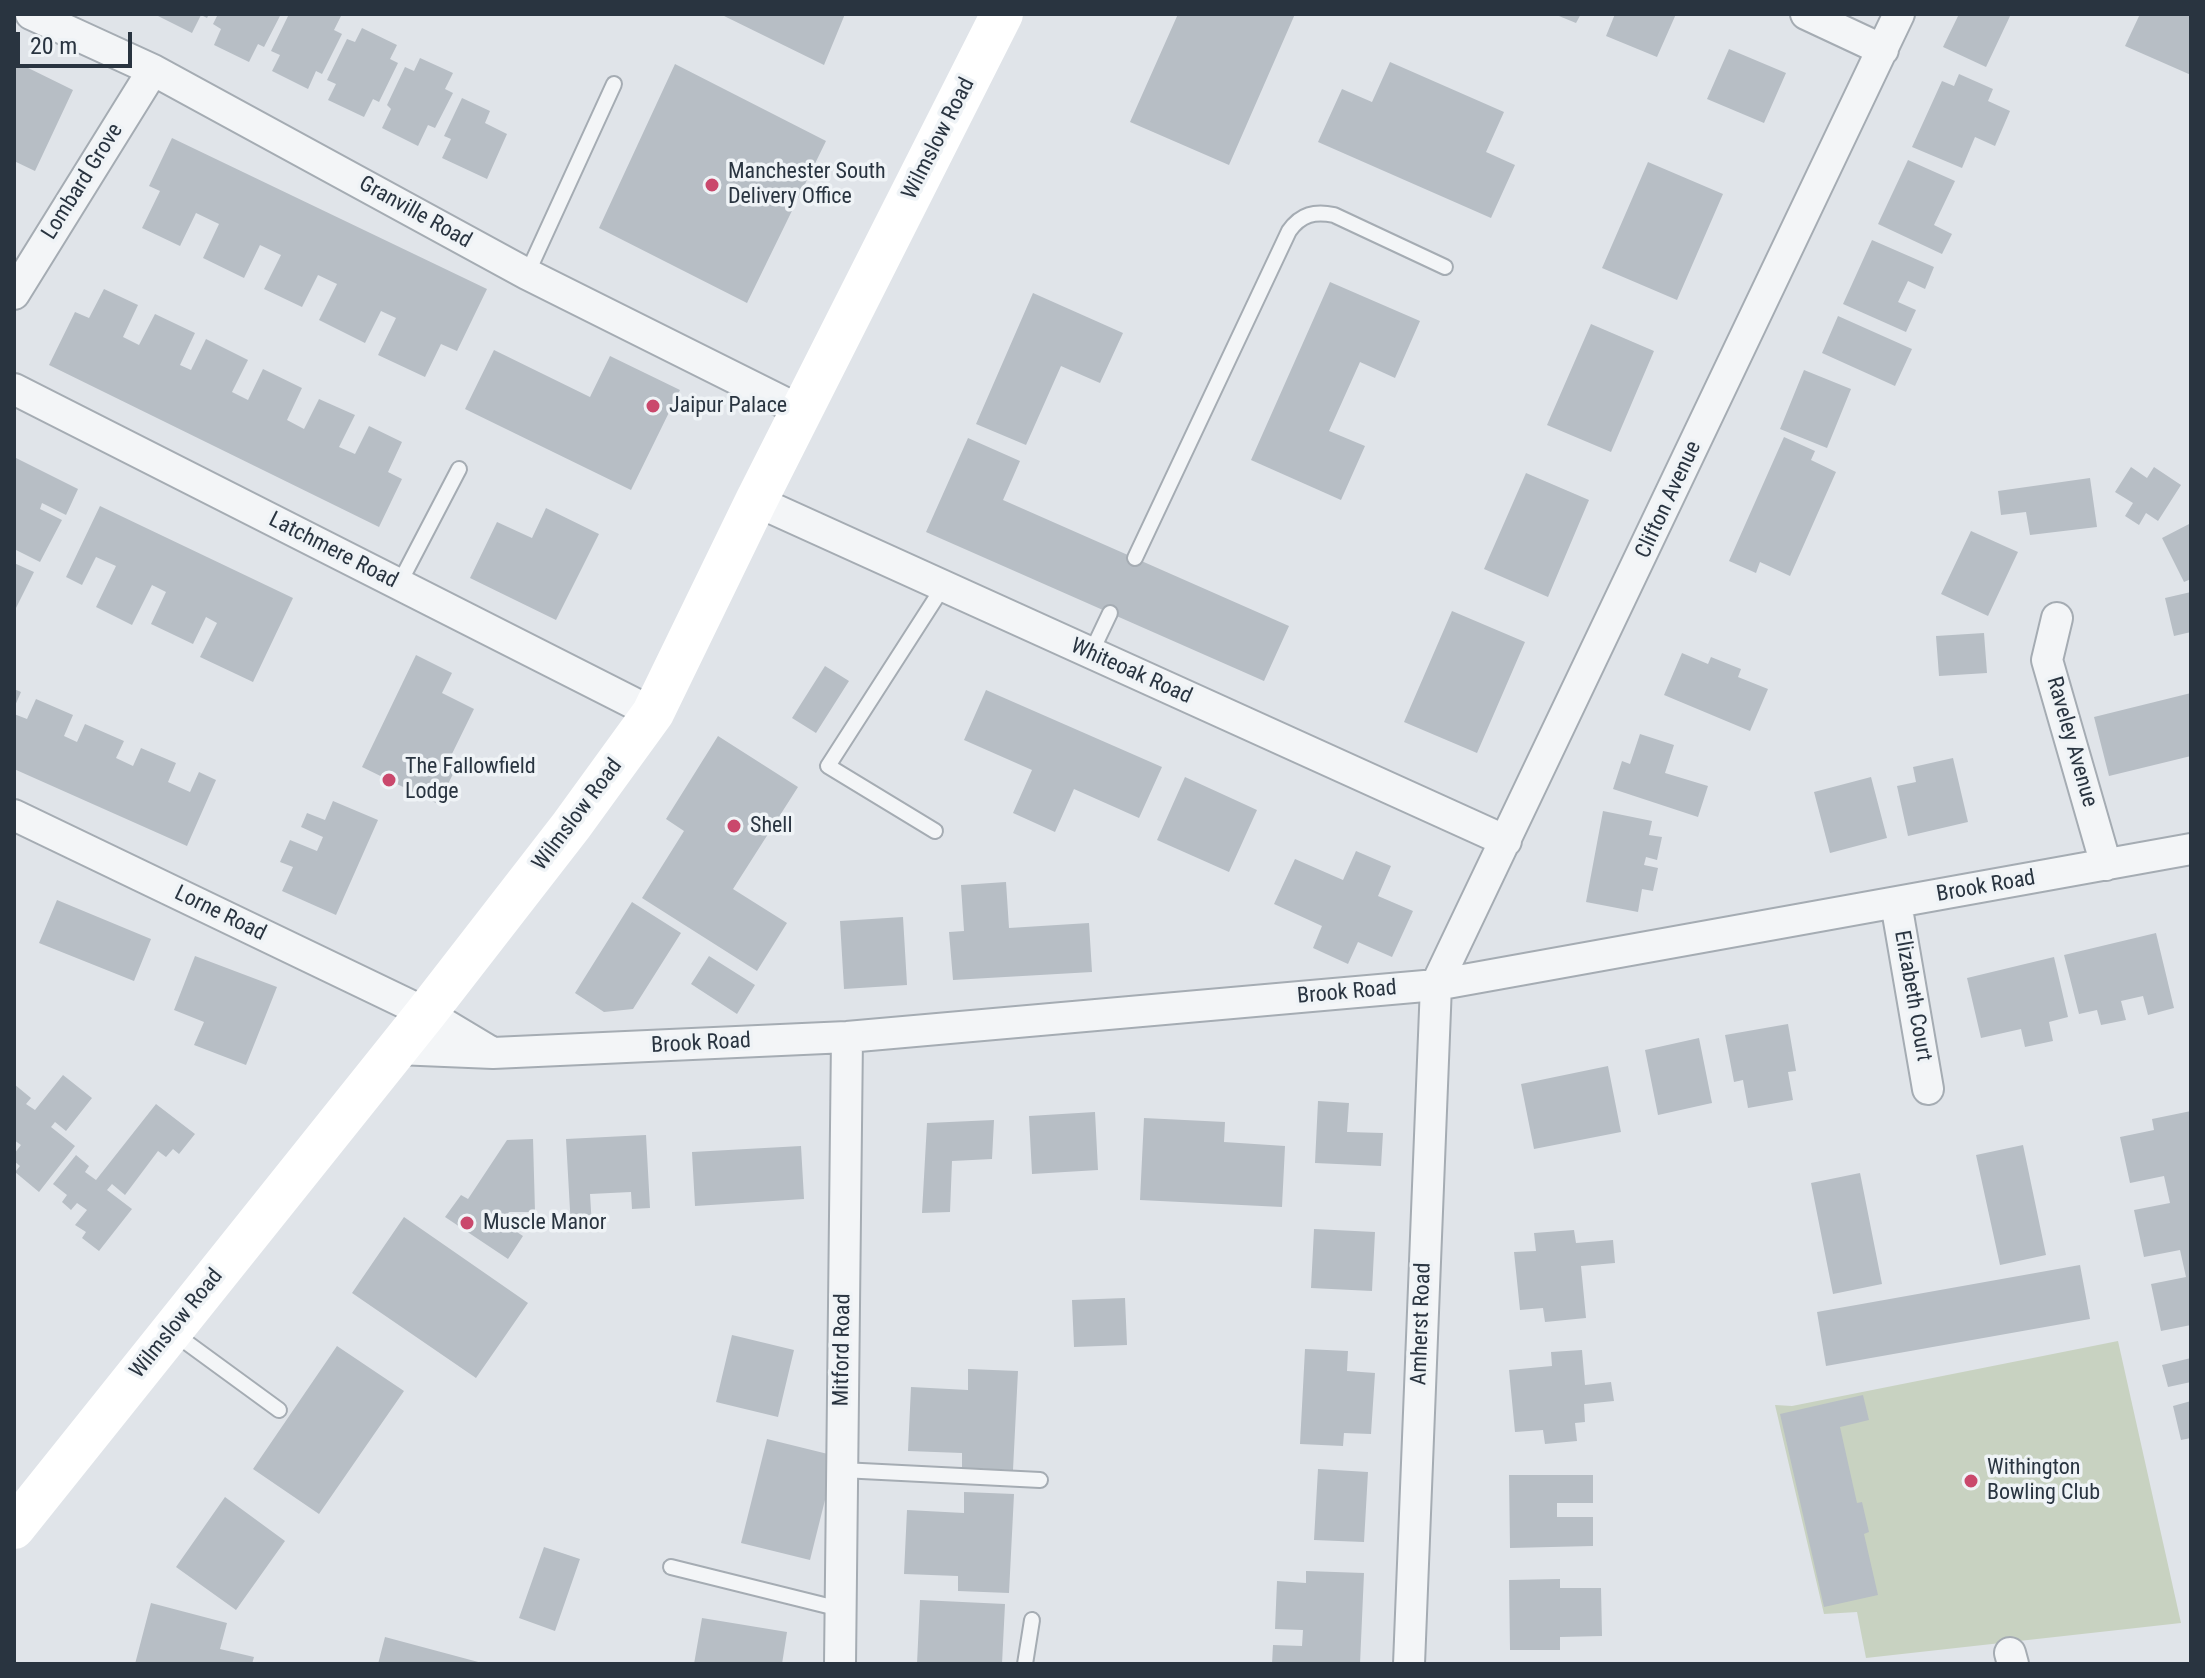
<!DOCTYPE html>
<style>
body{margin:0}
#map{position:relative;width:2205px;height:1678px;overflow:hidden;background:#e0e4e9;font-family:"Roboto Condensed",sans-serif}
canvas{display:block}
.frame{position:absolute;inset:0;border:16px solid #293440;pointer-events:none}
.scale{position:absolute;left:16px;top:32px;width:116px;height:36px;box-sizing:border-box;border:4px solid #293440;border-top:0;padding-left:10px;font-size:24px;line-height:28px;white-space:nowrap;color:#293440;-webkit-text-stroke:6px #eff3f6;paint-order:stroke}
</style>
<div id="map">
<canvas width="2205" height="1678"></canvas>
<div class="frame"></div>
<div class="scale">20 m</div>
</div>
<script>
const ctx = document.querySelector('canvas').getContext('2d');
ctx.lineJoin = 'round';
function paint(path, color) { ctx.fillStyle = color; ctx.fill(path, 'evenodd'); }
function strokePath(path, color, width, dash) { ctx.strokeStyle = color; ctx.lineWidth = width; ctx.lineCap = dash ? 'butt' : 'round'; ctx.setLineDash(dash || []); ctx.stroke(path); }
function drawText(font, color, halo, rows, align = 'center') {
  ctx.font = font + ' "Roboto Condensed",sans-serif'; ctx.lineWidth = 7; ctx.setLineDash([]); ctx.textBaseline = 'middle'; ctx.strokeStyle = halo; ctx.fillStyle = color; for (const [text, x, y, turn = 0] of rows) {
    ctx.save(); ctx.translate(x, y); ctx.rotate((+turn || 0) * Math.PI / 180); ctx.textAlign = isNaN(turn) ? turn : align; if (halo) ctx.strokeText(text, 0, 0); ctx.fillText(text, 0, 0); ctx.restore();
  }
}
paint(new Path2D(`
 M2118,1341L2181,1623L1866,1658L1857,1612L1824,1614L1775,1405L1792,1406Z`), '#c8d2c1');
paint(new Path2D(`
 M154,14H209L207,18L201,15L192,33Z
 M218,14H281L264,47L258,44L249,62L214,45L221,29L213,24Z
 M289,14L341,16L334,30L342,34L322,74L316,71L308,89L272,71L280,55L271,51Z
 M720,14H845L824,65Z
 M1178,14H1295L1229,165L1130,122Z
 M1554,14H1581L1576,23Z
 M1615,14H1676L1657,57L1606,36Z
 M1959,14H2011L1986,67L1943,47Z
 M2140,14H2191V75L2125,46Z
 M362,28L397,45L390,59L398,63L379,102L373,99L364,117L328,100L336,84L327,80L347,39L355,42Z
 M1729,49L1786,73L1764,123L1707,99Z
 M420,58L453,73L445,89L453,93L435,128L428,125L418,146L382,128L391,109L387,105L405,67L414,71Z
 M14,61L73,90L35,171L14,161Z
 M1390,62L1504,112L1486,152L1515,165L1491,218L1318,142L1342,89L1372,102Z
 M675,64L826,141L747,303L599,228Z
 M1959,74L1993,89L1988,101L2010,111L1995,146L1975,137L1962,168L1912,147L1942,81L1954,86Z
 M462,98L490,111L485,123L507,134L487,179L442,158L451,139L444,136Z
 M172,138L487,289L457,351L441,344L425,377L378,355L396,318L381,311L365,343L319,320L337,284L318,275L302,307L264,289L281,255L260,245L244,278L203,258L219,224L196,213L180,246L142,228L160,191L149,186Z
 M1908,160L1955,181L1934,225L1952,234L1942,254L1878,224Z
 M1648,162L1723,194L1677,300L1602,268Z
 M1872,240L1934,267L1925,289L1908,281L1898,302L1916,310L1906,332L1843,304Z
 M1330,282L1420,321L1395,378L1360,362L1329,431L1365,446L1341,500L1251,460Z
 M104,289L138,305L123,337L139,345L155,314L195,333L180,365L191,370L206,339L248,360L232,392L248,400L263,369L302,388L287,420L304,429L319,399L355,415L339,447L355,454L369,426L402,442L388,472L402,479L379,527L49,365L75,312L89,318Z
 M1033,293L1123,333L1100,383L1061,366L1026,445L976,424Z
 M1838,316L1912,349L1895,386L1822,353Z
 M1591,324L1654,351L1611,452L1547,425Z
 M494,350L590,397L610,356L680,390L631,490L465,409Z
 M1804,370L1851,389L1827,448L1780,429Z
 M1784,437L1815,451L1811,460L1836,472L1790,576L1760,562L1756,573L1729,561Z
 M968,438L1020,461L1003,500L1289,626L1264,681L926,532Z
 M14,457L78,489L66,515L42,503L40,509L62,520L40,562L14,549Z
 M2131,467L2147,478L2154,467L2181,485L2158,521L2146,513L2139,525L2125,516L2133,503L2115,492Z
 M1526,473L1589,500L1548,597L1484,569Z
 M2090,478L2097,527L2030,535L2026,512L2001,515L1998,491Z
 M100,506L293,598L253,682L200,657L217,623L206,617L193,644L151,624L166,592L152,585L132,625L96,607L116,566L96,557L82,585L66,577Z
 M546,508L599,534L556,620L470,578L497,522L532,538Z
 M2191,523V579L2184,582L2162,538Z
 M1971,531L2018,552L1988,616L1941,594Z
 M14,563L34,572L14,612Z
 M2191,592V632L2174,636L2165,598Z
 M1452,611L1525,642L1477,753L1404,722Z
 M1984,633L1987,673L1939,676L1936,636Z
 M1682,653L1708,664L1711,657L1741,669L1738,677L1768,689L1750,731L1664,695Z
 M416,655L452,673L442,693L474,709L448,762L457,766L438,804L362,767Z
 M825,666L849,681L816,733L792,718Z
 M14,689L21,692L14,708Z
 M986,690L1162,767L1139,818L1074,789L1055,832L1013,813L1032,770L964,740Z
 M2191,693V756L2109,776L2094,717Z
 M36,699L73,715L64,736L77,742L85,724L124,741L116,758L133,766L141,748L176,763L168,782L190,792L199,772L216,780L187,846L14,769V714L27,719Z
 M1640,734L1674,745L1665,773L1708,786L1698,817L1613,789L1622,761L1630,764Z
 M718,736L798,787L733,889L787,923L757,971L642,898L684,831L666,819Z
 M1953,758L1968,822L1908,836L1897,786L1916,782L1913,767Z
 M1185,777L1257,810L1229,872L1157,840Z
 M1871,777L1887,838L1830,853L1814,792Z
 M333,801L378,820L336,915L282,891L293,867L280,862L290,840L317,851L323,837L301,827L307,813L325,820Z
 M1603,811L1652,821L1649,835L1662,837L1657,860L1646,857L1644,865L1658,868L1653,891L1642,889L1638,912L1586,902Z
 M1356,851L1391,866L1378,896L1413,911L1392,957L1358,942L1348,964L1313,948L1322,926L1274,904L1295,859L1343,880Z
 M1006,882L1009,928L1089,923L1092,972L953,980L949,932L964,931L961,885Z
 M57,900L151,939L134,981L39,943Z
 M632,902L681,933L633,1009L604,1012L575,993Z
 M903,917L907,985L844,989L840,921Z
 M2156,933L2174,1008L2148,1015L2143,996L2121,1001L2126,1020L2101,1025L2097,1010L2079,1014L2064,955Z
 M195,956L277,987L246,1065L194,1045L204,1022L174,1010Z
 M709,956L755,985L737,1014L691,984Z
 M2054,957L2068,1017L2049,1022L2053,1041L2025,1047L2021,1029L1981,1038L1967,978Z
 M1788,1024L1796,1071L1788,1072L1793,1100L1748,1108L1743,1080L1734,1082L1725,1035Z
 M1699,1038L1712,1103L1658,1115L1645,1050Z
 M1608,1066L1621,1132L1534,1149L1521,1084Z
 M63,1075L92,1098L66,1131L55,1122L51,1127L75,1146L39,1192L15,1172L20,1166L14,1161V1154L21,1145L14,1140V1084L31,1098L26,1104L35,1110Z
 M1318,1101L1349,1103L1347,1132L1383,1133L1381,1166L1315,1163Z
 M156,1104L195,1134L179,1154L173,1149L166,1157L158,1151L125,1195L112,1184L107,1190L132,1209L99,1251L82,1238L86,1232L75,1225L87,1210L77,1203L71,1210L62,1202L67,1195L53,1184L76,1155L89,1166L85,1172L96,1180Z
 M2191,1111V1325L2161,1331L2151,1284L2186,1277L2180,1250L2144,1257L2134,1210L2170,1203L2164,1176L2130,1183L2120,1137L2154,1130L2152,1119Z
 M1095,1112L1098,1170L1032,1174L1029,1116Z
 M1144,1118L1225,1122L1224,1142L1285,1146L1282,1207L1140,1200Z
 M994,1120L992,1159L952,1161L950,1212L922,1213L927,1123Z
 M646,1135L650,1208L632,1209L631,1192L590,1194L592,1227L571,1228L566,1139Z
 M533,1139L535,1212H509L503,1223L523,1236L508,1259L445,1217L461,1195L468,1199L507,1140Z
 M2023,1145L2046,1255L2000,1265L1976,1155Z
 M801,1146L804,1199L695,1206L692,1152Z
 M1860,1173L1882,1284L1833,1294L1811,1183Z
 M404,1217L528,1303L476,1378L352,1293Z
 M1314,1229L1375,1232L1372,1291L1311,1288Z
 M1574,1230L1576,1243L1613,1240L1615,1263L1581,1266L1586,1318L1545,1322L1543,1308L1520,1310L1514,1252L1536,1251L1534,1233Z
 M2080,1265L2090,1319L1826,1366L1817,1312Z
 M1125,1298L1127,1345L1074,1347L1072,1300Z
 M732,1335L794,1350L778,1417L716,1402Z
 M337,1346L404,1391L319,1514L253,1469Z
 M1305,1349L1348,1351L1347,1371L1375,1373L1371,1434L1344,1433L1343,1446L1300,1444Z
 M1582,1350L1585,1385L1611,1382L1614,1401L1584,1404L1585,1422L1575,1423L1577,1441L1545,1444L1543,1430L1515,1432L1509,1370L1552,1366L1551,1352Z
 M2191,1358V1382L2168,1387L2162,1365Z
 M968,1369L1018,1371L1013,1470L962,1468V1453L908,1451L911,1387L968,1390Z
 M1863,1395L1869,1420L1840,1427L1857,1503L1862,1502L1869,1532L1864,1534L1878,1595L1824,1607L1780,1414Z
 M2191,1401V1438L2181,1440L2173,1406Z
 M767,1439L836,1456L810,1560L741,1543Z
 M1318,1469L1368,1472L1364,1542L1314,1540Z
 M1509,1475H1593V1503H1557V1517H1593V1546L1510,1548Z
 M964,1492L1014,1494L1009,1593L958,1591V1576L904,1574L907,1510L964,1513Z
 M225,1497L285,1541L236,1610L176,1567Z
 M544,1547L580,1559L555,1631L519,1618Z
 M1306,1571L1364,1573L1360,1664H1272L1273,1645L1302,1646L1303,1630L1275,1629L1277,1581L1306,1583Z
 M1560,1579V1588H1601L1602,1636L1560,1637V1650H1510L1509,1580Z
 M920,1600L1005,1604L1002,1664H917Z
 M151,1603L227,1623L220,1649L254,1657L252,1664H135Z
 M702,1618L787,1632L782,1664H694Z
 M385,1637L482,1663V1664H378Z`), '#b7bec5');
const lane = new Path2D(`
 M527,274L614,84
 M1135,558L1289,231C1301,214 1315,211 1334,215L1445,267
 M399,584L459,469
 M1091,653L1110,613
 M935,831L828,766L943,587
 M175,1334L279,1410
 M842,1470L1040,1480
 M671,1567L840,1609
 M1025,1664L1032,1620`);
const street = new Path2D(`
 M31,14L153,70L527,274L801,411
 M1806,14L1883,50
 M14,294L153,70
 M14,389L653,713
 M756,501L1506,841
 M2057,618L2047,660L2106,865
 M14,815L426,1013L491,1052
 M1896,903L1928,1089
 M397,1049L493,1053L847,1037L1436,985L2191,849
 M2010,1653L2013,1664
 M840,1664L847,1037
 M1409,1664L1436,985L1899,14`);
strokePath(lane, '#a5acb3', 18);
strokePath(street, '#a5acb3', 34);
strokePath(lane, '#f3f5f7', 14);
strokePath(street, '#f3f5f7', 30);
strokePath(new Path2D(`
 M14,1528L426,1013L571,826L653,713L756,501L1002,14`), '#fff', 42);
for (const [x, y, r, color] of [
 [712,185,8,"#ca486c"],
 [653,406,8,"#ca486c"],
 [389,780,8,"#ca486c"],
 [734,826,8,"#ca486c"],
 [467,1223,8,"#ca486c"],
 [1971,1481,8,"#ca486c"]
]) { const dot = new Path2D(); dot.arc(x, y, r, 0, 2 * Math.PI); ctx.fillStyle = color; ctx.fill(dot); strokePath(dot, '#eff3f6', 3); }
drawText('22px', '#293440', '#eff3f6', [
 ["Wilmslow Road",939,139,-63],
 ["Lombard Grove",83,182,-58],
 ["Granville Road",415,213,29],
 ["Clifton Avenue",1669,500,-65],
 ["Latchmere Road",333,551,27],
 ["Whiteoak Road",1131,672,24],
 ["Raveley Avenue",2071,742,74],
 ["Wilmslow Road",578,815,-53],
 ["Brook Road",1986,887,-10],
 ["Lorne Road",220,914,26],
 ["Brook Road",1347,993,-5],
 ["Elizabeth Court",1912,996,80],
 ["Brook Road",701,1044,-3],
 ["Wilmslow Road",177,1324,-51],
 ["Amherst Road",1422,1324,-88],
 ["Mitford Road",843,1350,-89]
]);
drawText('22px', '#293440', '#eff3f6', [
 ["Manchester South",728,172],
 ["Delivery Office",728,197],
 ["Jaipur Palace",669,406],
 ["The Fallowfield",405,767],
 ["Lodge",405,792],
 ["Shell",750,826],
 ["Muscle Manor",483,1223],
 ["Withington",1987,1468],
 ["Bowling Club",1987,1493]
], 'left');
</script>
